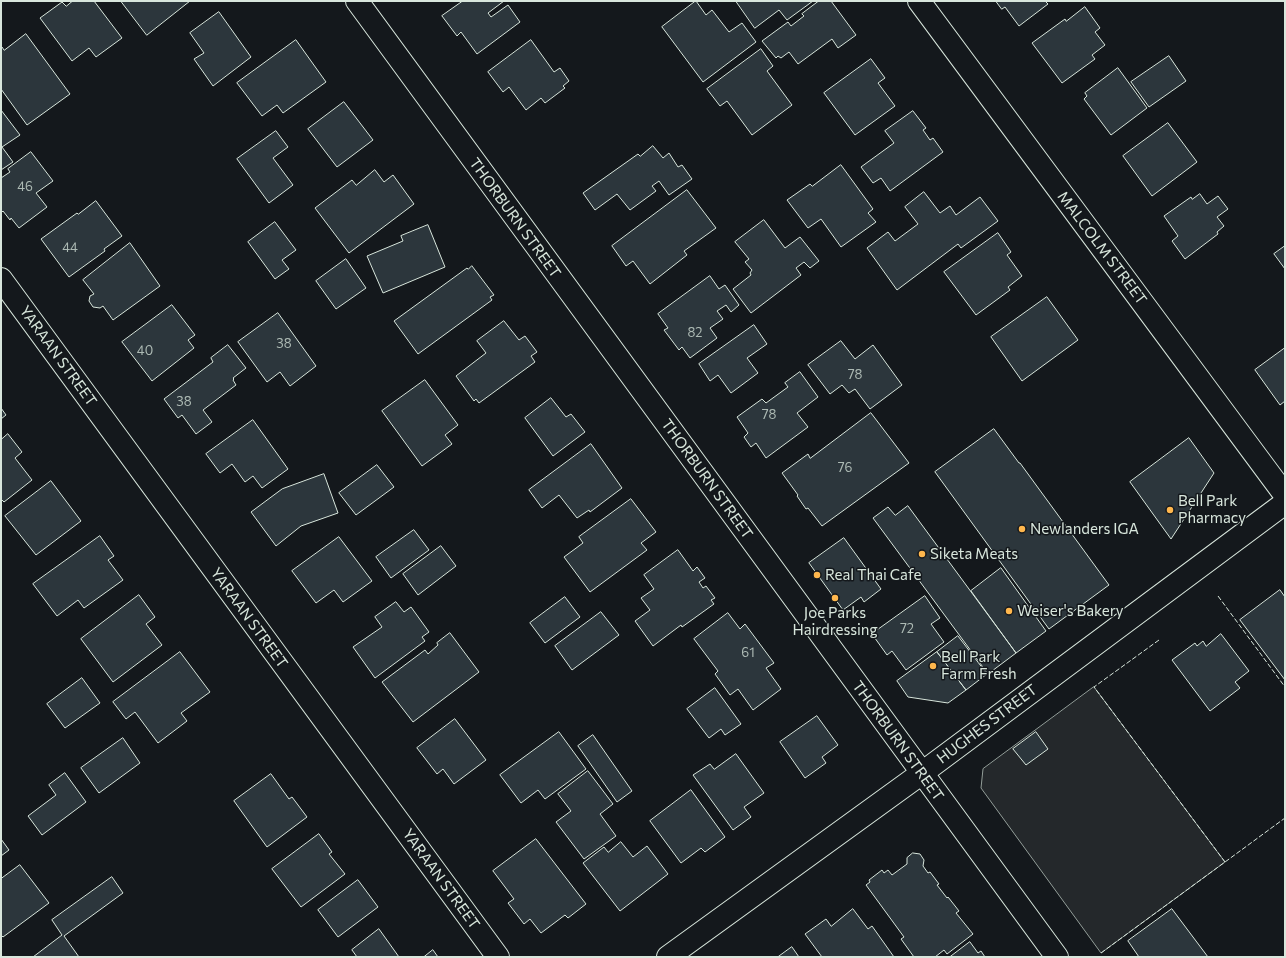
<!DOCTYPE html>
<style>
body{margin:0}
#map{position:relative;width:1286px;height:958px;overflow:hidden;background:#14181c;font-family:Commissioner,sans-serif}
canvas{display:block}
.frame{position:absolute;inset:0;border:2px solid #d8e6dc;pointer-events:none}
</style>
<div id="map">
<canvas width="1286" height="958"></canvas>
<div class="frame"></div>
</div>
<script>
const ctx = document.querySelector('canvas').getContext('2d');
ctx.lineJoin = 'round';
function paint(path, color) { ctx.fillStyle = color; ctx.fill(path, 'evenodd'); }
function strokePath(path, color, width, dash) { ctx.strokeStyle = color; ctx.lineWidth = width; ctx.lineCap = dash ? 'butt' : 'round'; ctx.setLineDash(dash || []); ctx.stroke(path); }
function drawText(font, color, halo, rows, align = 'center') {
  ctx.font = font + ' Commissioner,sans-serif'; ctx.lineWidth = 3; ctx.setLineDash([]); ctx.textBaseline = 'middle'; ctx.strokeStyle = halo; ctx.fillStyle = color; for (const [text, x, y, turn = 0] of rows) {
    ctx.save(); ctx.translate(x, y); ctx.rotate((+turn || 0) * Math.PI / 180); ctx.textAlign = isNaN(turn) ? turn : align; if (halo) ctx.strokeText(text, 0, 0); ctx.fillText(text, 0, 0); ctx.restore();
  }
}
const parking = new Path2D(`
 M1094,687L1225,862L1101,953L981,788L983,769Z`);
paint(parking, '#24282b');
strokePath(parking, '#939e99', 1);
const building = new Path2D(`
 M73,1H94L122,38L96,57L89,48L72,61L40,18L62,2L66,6Z
 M121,1H190L147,35Z
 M463,1H504L488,13L491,17L508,5L520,22L477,54L461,32L457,36L442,16Z
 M696,1L706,15L712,10L729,32L742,23L756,42L703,82L662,27Z
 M736,1H813L787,20L779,10L755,28Z
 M819,1H831L856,35L838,48L832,39L798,64L789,52L781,58L778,56L776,58L762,41L788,22L791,26L804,16L802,14Z
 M996,1H1045L1048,4L1019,26L1005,7L1002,9Z
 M1085,7L1100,28L1095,32L1105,45L1092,55L1095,59L1062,83L1032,43L1065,19L1066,21Z
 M219,12L251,57L213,86L194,59L204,53L190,33Z
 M26,34L70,94L27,125L1,89V48L2,47L4,50Z
 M296,40L326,82L283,113L277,105L262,116L237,83Z
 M531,40L554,72L560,68L569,81L563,86L565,88L545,103L541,98L526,110L509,87L503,92L488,72Z
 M761,49L773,66L767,71L792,105L752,135L727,101L720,106L707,89Z
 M1169,56L1186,81L1149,107L1131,82Z
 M871,59L885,78L878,83L895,106L855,135L824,93Z
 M1118,68L1147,108L1111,135L1084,99L1087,96L1085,93Z
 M344,102L373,140L337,167L308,129Z
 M1,110L20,135L2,147L13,162L1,170Z
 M913,111L926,128L923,130L930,140L933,138L943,152L890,191L881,178L873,183L861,167L894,143L885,131Z
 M1168,123L1197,162L1152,196L1123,156Z
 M276,131L288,147L273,158L293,185L269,203L237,159Z
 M653,146L663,158L669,153L678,167L682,165L692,179L669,195L659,181L652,186L656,191L630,210L617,194L595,210L583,193L638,154L640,156Z
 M31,152L53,181L36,193L47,207L19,228L11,218L10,220L3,211L1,213V178L10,172L8,169Z
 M841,165L873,209L868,213L876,222L841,247L821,219L808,228L787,200L810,184L812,186Z
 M375,170L384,182L393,175L414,204L349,253L315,208L352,180L356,185Z
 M687,190L716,228L684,251L687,255L650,284L633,261L626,266L612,246Z
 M924,192L940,213L950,206L956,215L980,197L998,221L961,248L958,244L897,290L867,248L888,232L895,241L918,224L905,207Z
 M1200,194L1207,204L1218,196L1228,209L1217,217L1224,226L1217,232L1218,234L1185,259L1172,241L1178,236L1164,216L1191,197L1192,199Z
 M96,201L122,236L104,249L105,251L69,277L41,239L77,213L78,214Z
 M764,220L785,248L800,237L819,261L810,268L804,262L796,268L801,275L751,313L733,289L751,275L750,273L752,270L745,262L749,259L735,242Z
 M275,222L296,250L282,260L289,269L275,279L248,242Z
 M428,225L445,267L383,293L367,256L403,241L401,236Z
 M998,233L1011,252L1007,255L1022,276L1008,287L1010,290L976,315L944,272Z
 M130,243L160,286L113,320L103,306L100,308L93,307L89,301L90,296L94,294L83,280Z
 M1285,246V269L1274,254Z
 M346,259L366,288L336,309L316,281Z
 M472,266L494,295L490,297L492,300L418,354L394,321L467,268L468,269Z
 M710,276L719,289L725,285L739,305L731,312L726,305L717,311L723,319L710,328L717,338L690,358L682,347L679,350L664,330L668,328L658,314Z
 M1047,297L1078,340L1022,381L991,337Z
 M172,305L195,335L188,340L194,348L152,381L122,342Z
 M278,313L316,366L290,386L280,372L267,382L238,342Z
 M504,321L519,340L525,336L537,352L531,356L535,362L479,403L476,399L474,401L456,376L486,353L477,341Z
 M754,325L767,344L747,358L758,373L731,393L718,375L710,381L699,364Z
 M841,341L855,359L873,345L902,385L870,409L855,389L849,393L842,385L830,394L808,365Z
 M228,345L246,368L233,378L234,379L233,380L236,385L203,410L212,422L196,434L182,415L178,418L164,399L213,362L211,358Z
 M1285,348V401L1280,405L1255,370Z
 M800,372L818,397L797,413L808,427L766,458L756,443L751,447L744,437L748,433L737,417L762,399L766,403L788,387L785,383Z
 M425,380L458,425L445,435L452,444L422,466L382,411Z
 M551,398L566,417L571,414L585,432L553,456L525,418Z
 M1,408L6,415L1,419Z
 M871,413L909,463L822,526L808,508L806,509L797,496L798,495L782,473L808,454L810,458Z
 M253,420L288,469L262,488L253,476L245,482L232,464L220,473L206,454Z
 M994,429L1019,463H1020L1109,585L1049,629L935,472Z
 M8,434L22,452L15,458L32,480L4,502L2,500L1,502V440Z
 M1189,438L1214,473L1171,539L1130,482Z
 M591,444L622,488L590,512L589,510L577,518L559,495L542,508L529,490Z
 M377,465L394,487L356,515L339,493Z
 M324,474L338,513L301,526L276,546L251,512L282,489Z
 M51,481L81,521L36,555L5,516Z
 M631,499L656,532L641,543L647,550L590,592L564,557L583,543L579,537Z
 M908,506L1016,653L988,674L873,518L888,507L895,515Z
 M414,530L429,550L391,578L376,557Z
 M100,536L114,556L108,560L123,580L84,608L78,600L57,616L33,584Z
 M339,537L372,581L343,602L334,590L316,603L292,571Z
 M844,538L881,589L864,602L861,597L843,610L809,563Z
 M441,546L456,566L418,595L403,574Z
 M678,550L693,571L697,567L705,578L699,582L703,588L706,586L715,598L711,600L714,604L682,627L681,625L653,646L635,621L650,610L641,598L654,589L644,575Z
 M1001,568L1046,631L1016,653L971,591Z
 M1280,590L1285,597V680L1240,620Z
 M139,595L155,617L146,624L162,645L113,682L81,639Z
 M925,596L940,618L931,624L944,642L906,670L892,651L887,655L872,634Z
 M565,597L580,617L545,643L530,623Z
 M396,602L404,612L411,607L429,632L422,637L425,641L375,678L353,647L382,627L375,617Z
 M601,612L619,635L572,670L555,646Z
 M728,613L740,629L745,624L774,663L766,668L781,689L753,710L738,689L730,695L715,674L718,671L694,639Z
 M450,633L479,672L413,722L382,682L425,650L428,654L438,645L437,643Z
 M1221,634L1249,671L1235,682L1240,688L1210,711L1172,660L1195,643L1197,646L1203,641L1206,646Z
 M958,636L987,674L966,690L937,652Z
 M180,652L210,692L181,713L187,721L158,743L135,712L126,719L113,702Z
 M937,652L966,690L948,703L908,697L897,681Z
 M82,678L100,703L65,728L47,704Z
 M715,688L741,724L725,735L721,729L709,738L687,709Z
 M817,716L838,745L822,757L826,763L805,778L780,742Z
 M455,719L486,760L454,784L443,769L437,774L417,748Z
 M559,732L586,769L545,799L538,790L521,803L500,775Z
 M1036,732L1048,749L1026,765L1013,749Z
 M593,735L632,791L617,802L578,746Z
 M123,738L140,763L99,793L81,768Z
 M736,754L764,793L744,807L751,817L733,830L693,775L710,764L714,769Z
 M588,771L613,804L600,814L616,836L584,859L556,822L571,811L558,794Z
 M65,773L86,802L42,835L28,816L56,795L49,785Z
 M271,774L289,799L292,797L307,817L267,847L234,801Z
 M691,790L725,837L705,852L701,848L681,863L650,821Z
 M319,834L332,852L329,854L345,874L301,907L272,869Z
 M1,839L9,850L1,856Z
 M536,839L586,904L568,918L565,915L541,933L530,919L524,924L508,903L514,899L493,871Z
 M621,842L633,857L647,846L668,874L620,911L583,863L604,847L608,852Z
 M913,853L920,854L924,860L923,866L928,873L930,872L939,884L937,885L947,898L948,897L959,911L956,913L973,934L947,954L944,950L935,957H914L901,939L904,937L866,885L870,882L869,880L882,870L884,873L888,870L892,875L907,864V858Z
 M20,865L49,903L3,937L1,935V879Z
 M112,877L123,893L64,936L79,957H33L62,935L52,920Z
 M358,880L378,907L338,937L318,910Z
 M853,909L868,929L872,926L894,957H822L805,934L826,919L831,926Z
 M1172,909L1208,957H1139L1128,941Z
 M379,929L399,957H357L352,950Z
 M970,942L978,953L981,951L985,957H950Z
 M792,947L799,957H778Z
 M433,950L438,957H424Z`);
paint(building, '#2c363c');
strokePath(building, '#d8e6dc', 1);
const minor = new Path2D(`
 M357,1L1057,957
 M919,1L1285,495
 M1,279L498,957
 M668,957L922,773L1285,503`);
strokePath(minor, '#d8e6dc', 24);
strokePath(minor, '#14181c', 22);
strokePath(new Path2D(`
 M1218,596L1285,687
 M1159,640L1094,687L1225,862
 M1101,953L1285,818`), '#d8e6dc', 1, [5, 2]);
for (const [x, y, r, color] of [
 [1170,510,4,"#ffb74d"],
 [1022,529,4,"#ffb74d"],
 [922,554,4,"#ffb74d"],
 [817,575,4,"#ffb74d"],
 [835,598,4,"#ffb74d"],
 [1009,611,4,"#ffb74d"],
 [933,666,4,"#ffb74d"]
]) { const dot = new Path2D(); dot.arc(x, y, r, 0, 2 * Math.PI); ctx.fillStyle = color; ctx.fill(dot); strokePath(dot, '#14181c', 1.5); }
drawText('13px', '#adbab4', null, [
 ["46",25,187],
 ["44",70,248],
 ["82",695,333],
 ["38",284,344],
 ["40",145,351],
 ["78",855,375],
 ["38",184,402],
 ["78",769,415],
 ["76",845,468],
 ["72",907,629],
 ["61",748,653]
]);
drawText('15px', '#d8e6dc', '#14181c', [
 ["THORBURN STREET",515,218,54],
 ["MALCOLM STREET",1102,248,53],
 ["YARAAN STREET",58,356,54],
 ["THORBURN STREET",707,479,54],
 ["YARAAN STREET",249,618,54],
 ["HUGHES STREET",987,724,-37],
 ["THORBURN STREET",898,741,54],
 ["YARAAN STREET",441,879,54]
]);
drawText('15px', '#d8e6dc', '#14181c', [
 ["Bell Park",1178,501],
 ["Pharmacy",1178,518],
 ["Newlanders IGA",1030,529],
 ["Siketa Meats",930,554],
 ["Real Thai Cafe",825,575],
 ["Weiser's Bakery",1017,611],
 ["Joe Parks",835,613,"center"],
 ["Hairdressing",835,630,"center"],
 ["Bell Park",941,657],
 ["Farm Fresh",941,674]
], 'left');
</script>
